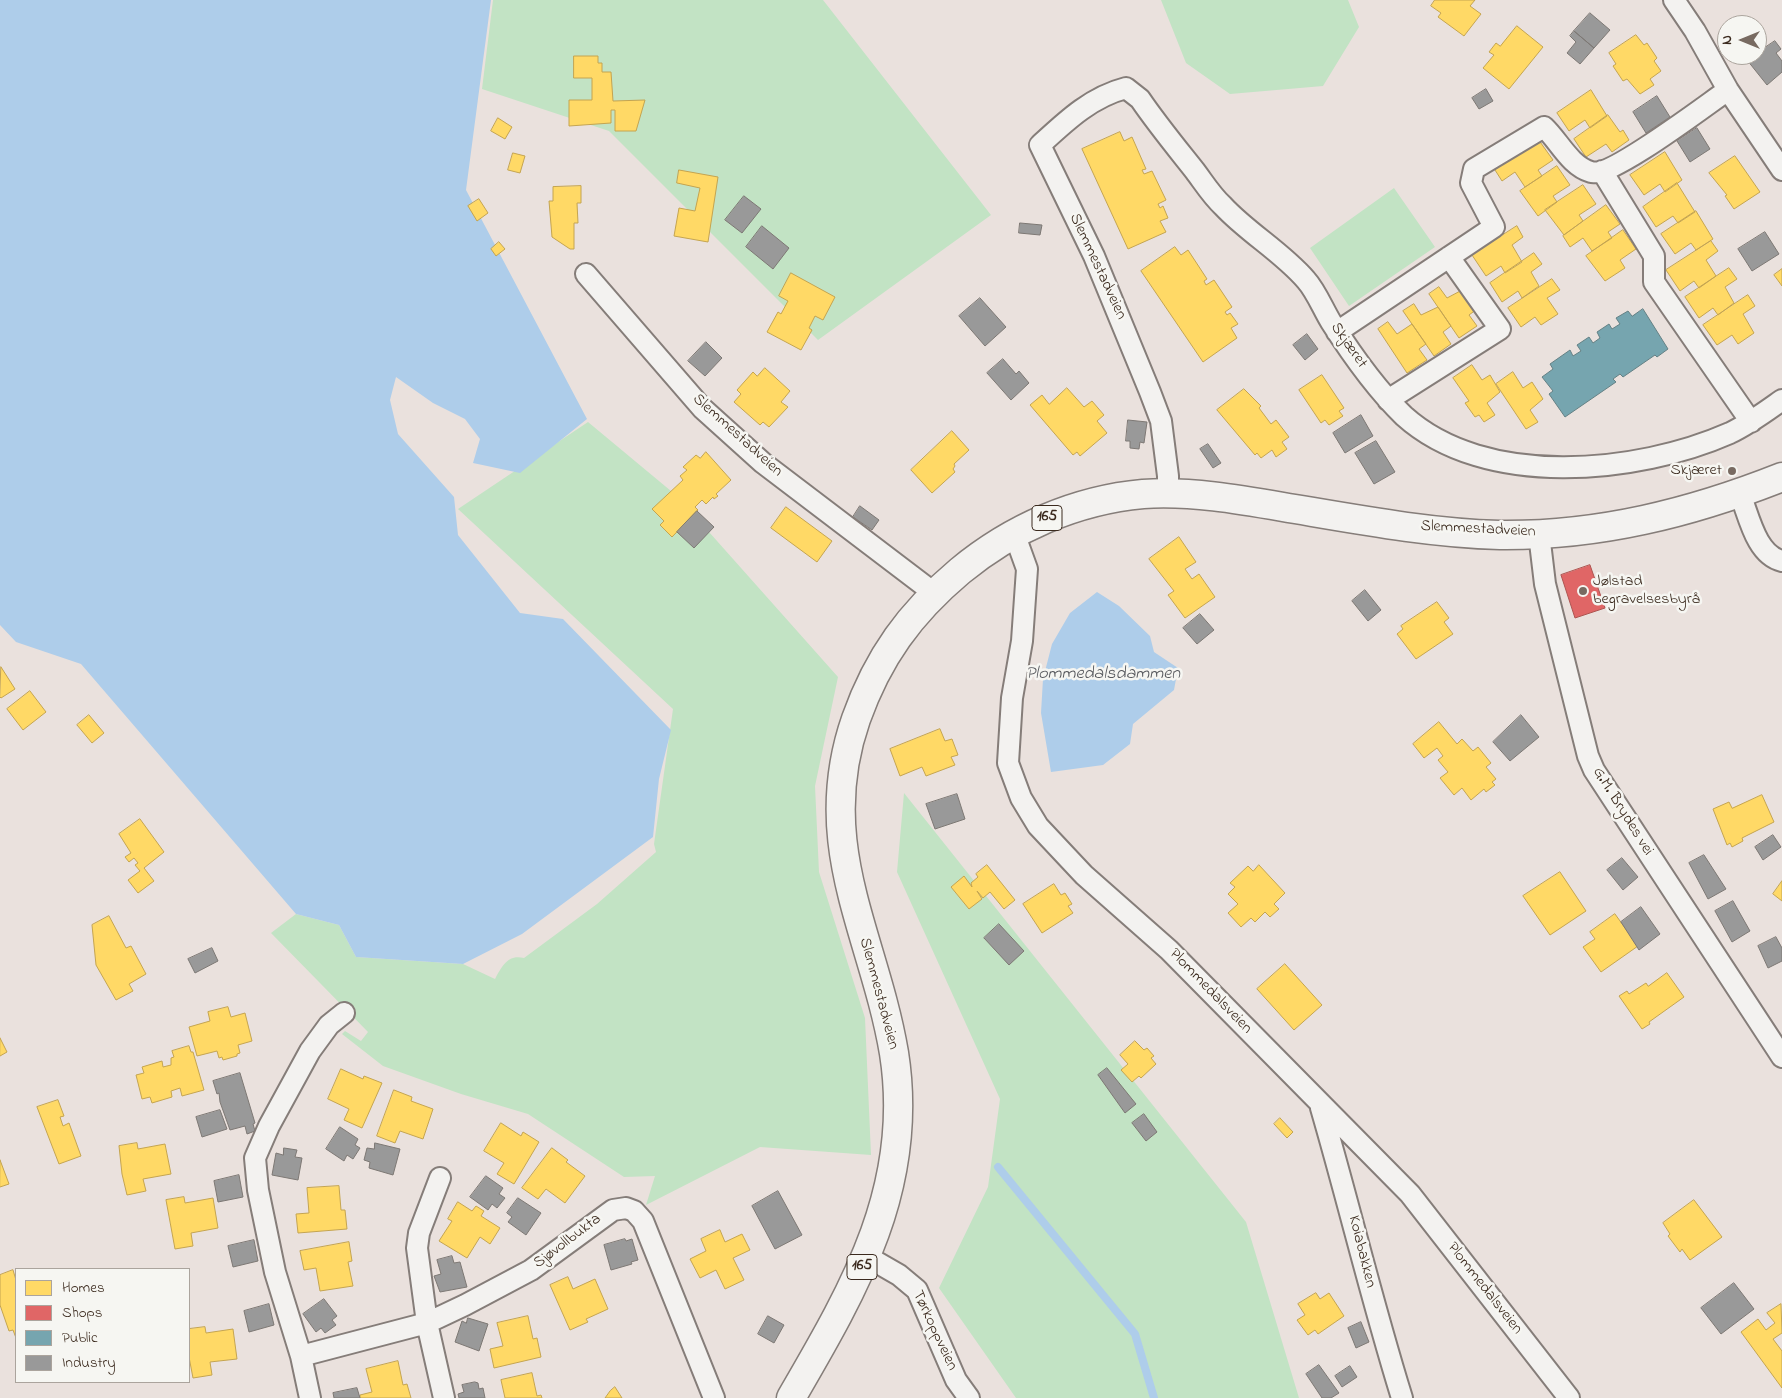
<!DOCTYPE html>
<meta charset="utf-8">
<style>
body{margin:0}
#map{position:relative;width:1782px;height:1398px;overflow:hidden;background:#eae1dd;font-family:"Indie Flower",sans-serif}
canvas{display:block}
.legend{position:absolute;left:15px;top:1268px;width:175px;height:115px;box-sizing:border-box;background:#f6f6f2;border:1px solid #aba49d;margin:0;padding:6px 9px;list-style:none;font-size:15px;color:#3b2a1e}
.legend li{display:flex;align-items:center;gap:10px;height:25px}
.legend b{width:25px;border:1px solid #aba49d}
.north{position:absolute;left:1717px;top:15px;width:50px;height:50px;box-sizing:border-box;background:#f6f6f2;border:1px solid #aba49d;border-radius:50%;rotate:270deg;font-size:14px;font-weight:700;line-height:20px;text-align:center;color:#3b2a1e}
.north::after{content:'';display:block;margin:auto;width:18px;height:22px;background:#786a61;clip-path:polygon(50% 0,100% 100%,50% 72%,0 100%)}
</style>
<div id="map">
<canvas width="1782" height="1398"></canvas>
<ul class="legend">
<li><b style="height:14px;background:#ffd966"></b>Homes</li>
<li><b style="height:14px;background:#e06666"></b>Shops</li>
<li><b style="height:14px;background:#76a5af"></b>Public</li>
<li><b style="height:14px;background:#999"></b>Industry</li>
</ul>
<div class="north">N</div>
</div>
<script>
const ctx = document.querySelector('canvas').getContext('2d');
ctx.lineJoin = 'round';
function paint(path, color) { ctx.fillStyle = color; ctx.fill(path, 'evenodd'); }
function strokePath(path, color, width, dash) { ctx.strokeStyle = color; ctx.lineWidth = width; ctx.lineCap = dash ? 'butt' : 'round'; ctx.setLineDash(dash || []); ctx.stroke(path); }
function drawText(font, color, halo, rows, align = 'center') {
  ctx.font = font + ' "Indie Flower",sans-serif'; ctx.lineWidth = 5; ctx.setLineDash([]); ctx.textBaseline = 'middle'; ctx.strokeStyle = halo; ctx.fillStyle = color; for (const [text, x, y, turn = 0] of rows) {
    ctx.save(); ctx.translate(x, y); ctx.rotate((+turn || 0) * Math.PI / 180); ctx.textAlign = isNaN(turn) ? turn : align; if (halo) ctx.strokeText(text, 0, 0); ctx.fillText(text, 0, 0); ctx.restore();
  }
}
paint(new Path2D(`
 M493,0H823L991,215L818,340L609,131L482,89Z
 M1161,0H1348L1359,27L1323,86L1230,94L1186,63Z
 M1394,188L1435,247L1349,306L1310,248Z
 M588,422L677,496L838,677L815,786L819,872L865,1018L871,1155L760,1147L646,1205L655,1176L624,1177L528,1114L461,1094L383,1066L342,1034L345,1031L361,1041L368,1032L271,933L296,914L339,925L356,957L463,964L495,979C502,966 508,954 524,958L597,904L656,852L654,844L673,709L458,509Z
 M904,793L1246,1222L1299,1398H1016L939,1288L988,1187L1000,1099L897,872Z`), '#c2e3c4');
paint(new Path2D(`
 M0,0H491L466,190L587,419L520,473L473,463L480,439L465,419L433,403L396,377L390,400L398,434L454,497L458,535L520,613L563,619L671,730L659,779L653,837L522,934L463,964L356,957L339,925L296,914L81,664L16,642L0,625Z
 M1097,592L1119,606L1150,636L1154,652L1178,668L1174,690L1133,724L1130,744L1103,765L1051,772L1041,713L1043,679L1052,644L1070,613Z`), '#aecdea');
const homes = new Path2D(`
 M1435,0H1475L1470,6L1481,14L1464,36L1438,17L1441,13L1431,6Z
 M1517,26L1543,47L1509,89L1483,68L1494,55L1489,52L1496,43L1500,46Z
 M1636,35L1644,45L1647,43L1657,58L1654,61L1661,71L1650,79L1654,85L1640,94L1627,79L1623,81L1613,66L1616,64L1609,53Z
 M574,56H598V63H602V72H611L613,101L645,100L636,131H615V110H611V123L569,126V100H592V78H574Z
 M1591,90L1607,116L1590,128L1585,120L1569,131L1557,113Z
 M1608,115L1620,132L1623,130L1629,140L1612,152L1606,144L1586,157L1574,139Z
 M498,118L512,127L505,139L491,131Z
 M1120,132L1124,141L1132,137L1146,169L1142,170L1144,174L1152,171L1166,200L1158,204L1160,208L1163,206L1168,218L1160,221L1166,232L1128,249L1082,149Z
 M1538,139L1553,160L1538,170L1542,176L1525,187L1515,172L1502,181L1495,170Z
 M1665,152L1682,180L1665,192L1660,184L1644,195L1630,175Z
 M513,153L525,156L520,173L508,170Z
 M1735,156L1760,192L1734,209L1725,196L1727,195L1709,173Z
 M1557,166L1570,185L1553,196L1557,202L1538,216L1520,191Z
 M679,170L718,177L708,242L674,236L679,208L695,211L700,188L677,183Z
 M1677,183L1695,212L1678,223L1673,216L1656,227L1643,207Z
 M1583,185L1596,204L1579,215L1583,221L1564,235L1545,210Z
 M581,186V203H577L578,223H574V249H570L552,237L549,201H553V187Z
 M479,199L488,213L477,221L468,206Z
 M1606,205L1620,224L1608,232L1612,238L1592,251L1583,238L1570,247L1563,236Z
 M1696,211L1713,239L1696,250L1691,243L1675,254L1661,234Z
 M1517,226L1523,237L1512,245L1522,262L1505,273L1501,266L1486,276L1472,255Z
 M1623,230L1636,249L1620,260L1625,268L1605,281L1586,256Z
 M1711,241L1718,251L1706,260L1716,276L1699,288L1694,281L1680,291L1666,270Z
 M499,242L505,249L496,256L491,249Z
 M1175,247L1181,255L1188,250L1207,279L1204,281L1206,285L1214,280L1232,307L1225,312L1227,315L1230,313L1238,324L1231,328L1237,338L1203,362L1141,271Z
 M1534,253L1542,264L1531,272L1539,286L1522,298L1518,291L1502,302L1490,283Z
 M1729,268L1737,279L1725,287L1734,303L1718,315L1713,308L1699,318L1685,297Z
 M1782,269V286L1774,275Z
 M791,273L835,297L823,320L815,316L809,328L812,330L801,350L767,332L778,312L781,314L788,301L779,296Z
 M1552,279L1560,290L1547,298L1558,314L1541,325L1535,317L1521,327L1508,308Z
 M1439,287L1447,298L1464,289L1477,309L1469,315L1477,326L1459,338L1429,294Z
 M1748,295L1755,306L1743,314L1754,333L1738,344L1732,335L1717,345L1703,325Z
 M1414,304L1421,315L1438,307L1451,326L1443,332L1451,344L1434,356L1403,311Z
 M1388,322L1397,334L1412,324L1426,344L1419,349L1427,360L1407,373L1378,329Z
 M1472,365L1482,380L1490,375L1500,392L1487,403L1495,415L1484,422L1479,415L1475,417L1465,403L1469,401L1453,378Z
 M765,368L790,391L781,402L788,407L769,427L763,422L760,425L734,402L741,394L737,390L753,372L757,376Z
 M1513,372L1523,388L1532,382L1543,399L1530,410L1538,422L1526,429L1496,384Z
 M1322,375L1344,408L1339,411L1343,416L1329,425L1325,420L1321,423L1299,390Z
 M1067,388L1084,407L1092,401L1104,415L1097,421L1107,433L1080,456L1077,452L1073,455L1030,405L1042,395L1049,404Z
 M1244,389L1261,406L1259,408L1271,424L1276,420L1289,437L1282,442L1287,449L1276,457L1272,450L1261,458L1257,453L1255,455L1217,410Z
 M952,431L969,450L954,464L955,466L953,469L955,472L932,493L911,470Z
 M706,452L731,480L716,494L718,496L714,499L713,497L706,504L702,500L695,507L698,510L672,537L660,525L664,521L652,509L683,480L680,476L687,470L683,467L696,455L700,458Z
 M786,507L832,541L817,562L771,528Z
 M1179,537L1196,562L1185,569L1192,579L1199,574L1215,597L1185,618L1168,595L1174,591L1149,559Z
 M1437,602L1449,618L1444,622L1453,634L1416,659L1397,634L1403,629L1401,626Z
 M1,667L15,689L1,698L0,697Z
 M30,691L46,712L23,730L7,709Z
 M89,715L104,733L92,743L77,725Z
 M1439,722L1457,744L1462,739L1473,751L1478,747L1491,763L1486,767L1496,779L1492,782L1495,785L1486,792L1484,789L1471,800L1462,788L1454,795L1440,778L1448,772L1438,760L1443,756L1437,748L1424,758L1413,744Z
 M940,729L945,741L952,739L958,755L951,757L955,765L926,776L922,767L900,776L890,749Z
 M1762,795L1774,822L1742,838L1743,841L1732,847L1730,843L1727,845L1713,809L1729,802L1732,808Z
 M140,819L164,852L144,868L154,881L138,893L128,880L140,871L135,865L138,863L134,858L129,862L125,857L131,853L119,834Z
 M987,865L1015,900L1004,909L990,892L983,898L977,891L982,899L969,909L951,887L964,876L972,887L971,883L978,877L976,874Z
 M1259,865L1285,893L1274,904L1279,909L1270,917L1265,912L1255,922L1251,918L1241,927L1228,913L1238,904L1228,894L1235,887L1230,883L1248,866L1253,871Z
 M1560,872L1586,911L1550,935L1523,896Z
 M1782,881V901L1773,894Z
 M1054,884L1061,895L1065,893L1072,904L1068,906L1073,913L1042,933L1023,904Z
 M1615,914L1638,946L1601,972L1583,947L1595,939L1590,932Z
 M109,916L126,948L131,946L146,974L129,984L133,991L116,1000L96,965L92,925Z
 M1285,964L1322,1005L1294,1030L1257,989Z
 M1667,973L1684,997L1649,1022L1650,1024L1642,1029L1619,996L1627,991L1629,994L1646,983L1648,986Z
 M228,1007L231,1017L245,1013L252,1041L238,1045L240,1053L237,1054V1056L223,1060L222,1057L219,1058L217,1051L197,1056L189,1027L210,1021L208,1012Z
 M0,1038L7,1052L0,1056Z
 M1135,1041L1144,1050L1147,1048L1154,1056L1151,1058L1156,1064L1141,1078L1139,1076L1132,1082L1121,1070L1128,1064L1120,1055Z
 M189,1046L191,1052H193L204,1090L182,1096L180,1088L171,1091L172,1097L152,1103L150,1097L142,1099L136,1075L144,1073L142,1067L162,1061L163,1067L171,1065V1058L174,1057L172,1051Z
 M341,1069L363,1079L364,1076L382,1083L362,1128L344,1120L349,1109L328,1099Z
 M394,1090L412,1097L411,1101L433,1109L423,1139L400,1131L395,1143L377,1136Z
 M58,1100L64,1116L60,1117L63,1126L69,1123L81,1156L59,1164L37,1107Z
 M1280,1118L1293,1132L1287,1138L1274,1124Z
 M501,1123L521,1136L523,1132L539,1142L514,1184L497,1174L504,1163L484,1151Z
 M137,1143L138,1149L165,1144L171,1174L143,1179L146,1191L127,1195L122,1174L119,1146Z
 M552,1148L568,1160L566,1162L585,1176L565,1203L546,1189L538,1199L522,1188Z
 M0,1160L9,1184L0,1187Z
 M339,1186L341,1210H345L347,1229L298,1233L296,1214L309,1213L307,1188Z
 M184,1197L185,1203L213,1198L218,1228L191,1233L193,1246L175,1249L166,1200Z
 M1694,1200L1722,1237L1690,1260L1682,1249L1680,1252L1668,1236L1670,1234L1663,1223Z
 M458,1202L472,1211L476,1206L484,1211L481,1216L500,1228L490,1244L480,1237L467,1258L439,1241L452,1221L448,1219Z
 M720,1230L725,1242L742,1234L750,1250L733,1258L744,1280L725,1289L716,1270L700,1278L690,1259L706,1251L701,1239Z
 M349,1242L352,1261L348,1262L353,1286L320,1291L316,1268L304,1270L300,1251Z
 M13,1270L16,1280V1338L13,1330L9,1331L0,1305V1275Z
 M568,1277L573,1289L595,1279L608,1309L586,1319L588,1322L570,1330L550,1285Z
 M1316,1293L1320,1299L1329,1293L1344,1316L1318,1334L1315,1330L1308,1335L1297,1320L1305,1315L1298,1304Z
 M1781,1304L1782,1333L1773,1339L1782,1351V1388L1741,1332L1758,1319L1766,1330L1775,1323L1767,1313Z
 M528,1316L533,1339L537,1338L541,1357L494,1368L490,1349L503,1346L497,1323Z
 M205,1327L206,1333L233,1329L237,1359L210,1362L212,1375L193,1378L189,1357V1329Z
 M398,1361L403,1385L407,1384L411,1398H360V1395L372,1392L366,1369Z
 M532,1373L537,1396L541,1395L542,1398H505L501,1380Z
 M615,1387L622,1398H605L610,1391Z`);
paint(homes, '#ffd966');
strokePath(homes, '#c4a450', 1);
const shops = new Path2D(`
 M1590,565L1605,608L1575,618L1561,575Z`);
paint(shops, '#e06666');
strokePath(shops, '#ae5450', 1);
const public = new Path2D(`
 M1643,309L1668,349L1657,357L1655,355L1623,377L1620,374L1613,379L1616,382L1565,417L1549,394L1553,391L1542,377L1553,369L1550,364L1570,350L1573,356L1581,351L1577,345L1589,337L1593,343L1600,338L1597,332L1609,324L1612,329L1620,324L1616,318L1628,311L1632,316Z`);
paint(public, '#76a5af');
strokePath(public, '#648084', 1);
const industry = new Path2D(`
 M1590,13L1610,30L1594,48L1574,31Z
 M1574,31L1594,48L1580,64L1567,53L1576,42L1570,36Z
 M1775,41L1781,49L1776,53L1782,61V72L1767,85L1747,60Z
 M1486,89L1493,101L1479,109L1472,98Z
 M1657,96L1670,117L1646,133L1633,112Z
 M1697,128L1710,149L1690,162L1677,141Z
 M744,196L761,209L742,233L725,220Z
 M1020,223L1042,225L1040,235L1019,233Z
 M762,226L789,248L773,269L746,247Z
 M1765,232L1779,254L1752,271L1738,249Z
 M980,298L1006,327L985,346L959,316Z
 M1307,334L1318,349L1305,360L1293,345Z
 M706,342L722,358L705,376L688,361Z
 M1003,359L1016,374L1019,371L1029,383L1011,400L987,373Z
 M1361,415L1373,436L1345,453L1333,433Z
 M1128,420L1147,422L1144,443L1140,442L1139,449L1130,448V441H1126Z
 M1376,441L1395,472L1374,484L1355,453Z
 M1208,444L1221,463L1213,468L1200,449Z
 M860,506L879,520L872,530L853,517Z
 M697,511L714,527L694,548L677,532Z
 M1365,590L1381,610L1368,621L1352,601Z
 M1200,614L1214,630L1197,644L1183,628Z
 M1521,715L1539,737L1510,761L1493,742Z
 M957,794L965,819L935,829L926,804Z
 M1773,835L1781,847L1763,860L1755,847Z
 M1704,855L1726,889L1708,899L1689,863Z
 M1622,858L1638,877L1623,890L1607,870Z
 M1733,901L1750,931L1732,942L1715,911Z
 M1641,907L1660,934L1639,950L1621,922Z
 M999,924L1024,951L1009,965L984,938Z
 M1776,937L1782,948V961L1768,968L1758,946Z
 M212,948L218,961L195,973L188,959Z
 M1107,1068L1136,1104L1125,1113L1098,1075Z
 M240,1073L255,1123L253,1124L255,1131L247,1134L245,1126L230,1130L220,1102L219,1093L217,1094L213,1081Z
 M220,1110L227,1129L202,1137L196,1117Z
 M1144,1114L1157,1132L1146,1141L1132,1123Z
 M340,1127L358,1139L355,1145L360,1148L353,1159L347,1155L344,1161L326,1149Z
 M375,1143L400,1149L393,1175L369,1168L370,1162L364,1160L367,1148L374,1149Z
 M284,1148L297,1150L295,1157L302,1158L298,1180L272,1175L276,1153L283,1155Z
 M239,1175L243,1197L218,1202L214,1181Z
 M486,1176L503,1188L499,1194L505,1198L497,1208L492,1204L488,1210L470,1197Z
 M778,1191L802,1235L775,1249L752,1206Z
 M518,1198L541,1213L526,1235L508,1222L512,1217L507,1213Z
 M625,1239L626,1241L632,1239L638,1260L631,1262L632,1264L611,1270L604,1245Z
 M254,1240L258,1261L233,1267L228,1246Z
 M452,1256L454,1263L460,1262L467,1287L440,1292L434,1276L441,1274L437,1260Z
 M1734,1283L1754,1309L1721,1334L1701,1308Z
 M324,1299L337,1316L332,1320L336,1325L325,1333L321,1328L316,1332L303,1314Z
 M269,1304L274,1325L249,1332L244,1311Z
 M768,1316L784,1325L774,1343L758,1334Z
 M468,1318L488,1324L479,1351L455,1342L462,1321L466,1323Z
 M1361,1322L1369,1342L1356,1348L1348,1328Z
 M1319,1365L1339,1393L1331,1398H1322L1306,1374Z
 M1350,1366L1357,1377L1342,1387L1335,1376Z
 M475,1382L478,1383L479,1389L483,1388L485,1398H459L458,1394L464,1392L462,1385Z
 M357,1388L360,1398H334L333,1393Z`);
paint(industry, '#999');
strokePath(industry, '#7d7874', 1);
strokePath(new Path2D(`
 M998,1167L1135,1334L1154,1398`), '#aecdea', 8);
const minor = new Path2D(`
 M1674,0L1695,31L1728,90L1782,170
 M1602,171L1654,256V282L1751,422
 M586,274L702,408L763,463L934,593
 M1337,332L1494,227L1471,183L1474,169L1544,127C1559,141 1570,166 1591,172C1611,178 1706,105 1728,90
 M1388,400L1500,329L1449,257
 M1168,494V476L1161,421L1150,392L1094,256L1040,145C1066,121 1091,97 1126,88L1140,99C1157,124 1176,147 1195,171C1204,183 1212,196 1223,206C1248,233 1282,252 1306,280C1316,291 1323,309 1331,322C1352,355 1376,389 1404,416C1485,489 1637,474 1730,433C1749,424 1765,412 1782,400
 M1740,494C1749,516 1756,555 1782,561
 M1014,533L1027,569L1022,641L1012,698L1008,763L1021,798L1038,826L1084,875L1169,950L1410,1194L1569,1398
 M1539,534L1545,584L1588,756L1594,770L1782,1057
 M1321,1108C1349,1204 1372,1302 1402,1398
 M440,1178L419,1233L417,1248L427,1323L444,1398
 M866,1256L899,1275L917,1290L956,1380L969,1398
 M301,1356L427,1323L465,1305L531,1270L613,1210L626,1208L634,1211L643,1221L714,1398
 M310,1398L301,1356L275,1272L258,1190L255,1158L269,1126L310,1051L329,1025L344,1013`);
const primary = new Path2D(`
 M791,1398C855,1288 915,1186 894,1053C874,935 812,845 856,719C878,657 910,613 960,571C1012,528 1076,500 1143,494C1191,491 1237,499 1283,507C1355,519 1428,533 1500,535C1599,536 1691,513 1782,477`);
strokePath(minor, '#857d79', 24);
strokePath(primary, '#857d79', 31);
strokePath(minor, '#f3f2f0', 20);
strokePath(primary, '#f3f2f0', 28);
for (const [x, y, r, color] of [
 [1732,471,5,"#786a61"],
 [1583,591,5,"#786a61"]
]) { const dot = new Path2D(); dot.arc(x, y, r, 0, 2 * Math.PI); ctx.fillStyle = color; ctx.fill(dot); strokePath(dot, '#f6f6f2', 2); }
for (const [x, y, w] of [
 [1047,518,30],
 [862,1267,30]
]) { const box = new Path2D(); box.roundRect(x - w / 2, y - 12.5, w, 25, 4); ctx.fillStyle = '#f6f6f2'; ctx.fill(box); strokePath(box, '#3b2a1e', 1); }
drawText('bold 15px', '#3b2a1e', null, [
 ["165",1047,518],
 ["165",862,1267]
]);
drawText('16px', '#3b2a1e', '#f6f6f2', [
 ["Slemmestadveien",1097,267,65],
 ["Skjæret",1348,346,55],
 ["Slemmestadveien",737,436,42],
 ["Slemmestadveien",1478,530,3],
 ["G.M. Brydes vei",1622,812,58],
 ["Plommedalsveien",1210,992,46],
 ["Slemmestadveien",878,994,75],
 ["Sjøvollbukta",568,1242,-37],
 ["Koiabakken",1361,1252,76],
 ["Plommedalsveien",1484,1289,52],
 ["Tørkoppveien",934,1331,65]
]);
drawText('16px', '#3b2a1e', '#f6f6f2', [
 ["Skjæret",1722,471],
 ["Jølstad",1593,582,"left"],
 ["begravelsesbyrå",1593,600,"left"]
], 'right');
drawText('italic 18px', '#56585d', '#f6f6f2', [
 ["Plommedalsdammen",1103,675]
]);
</script>
